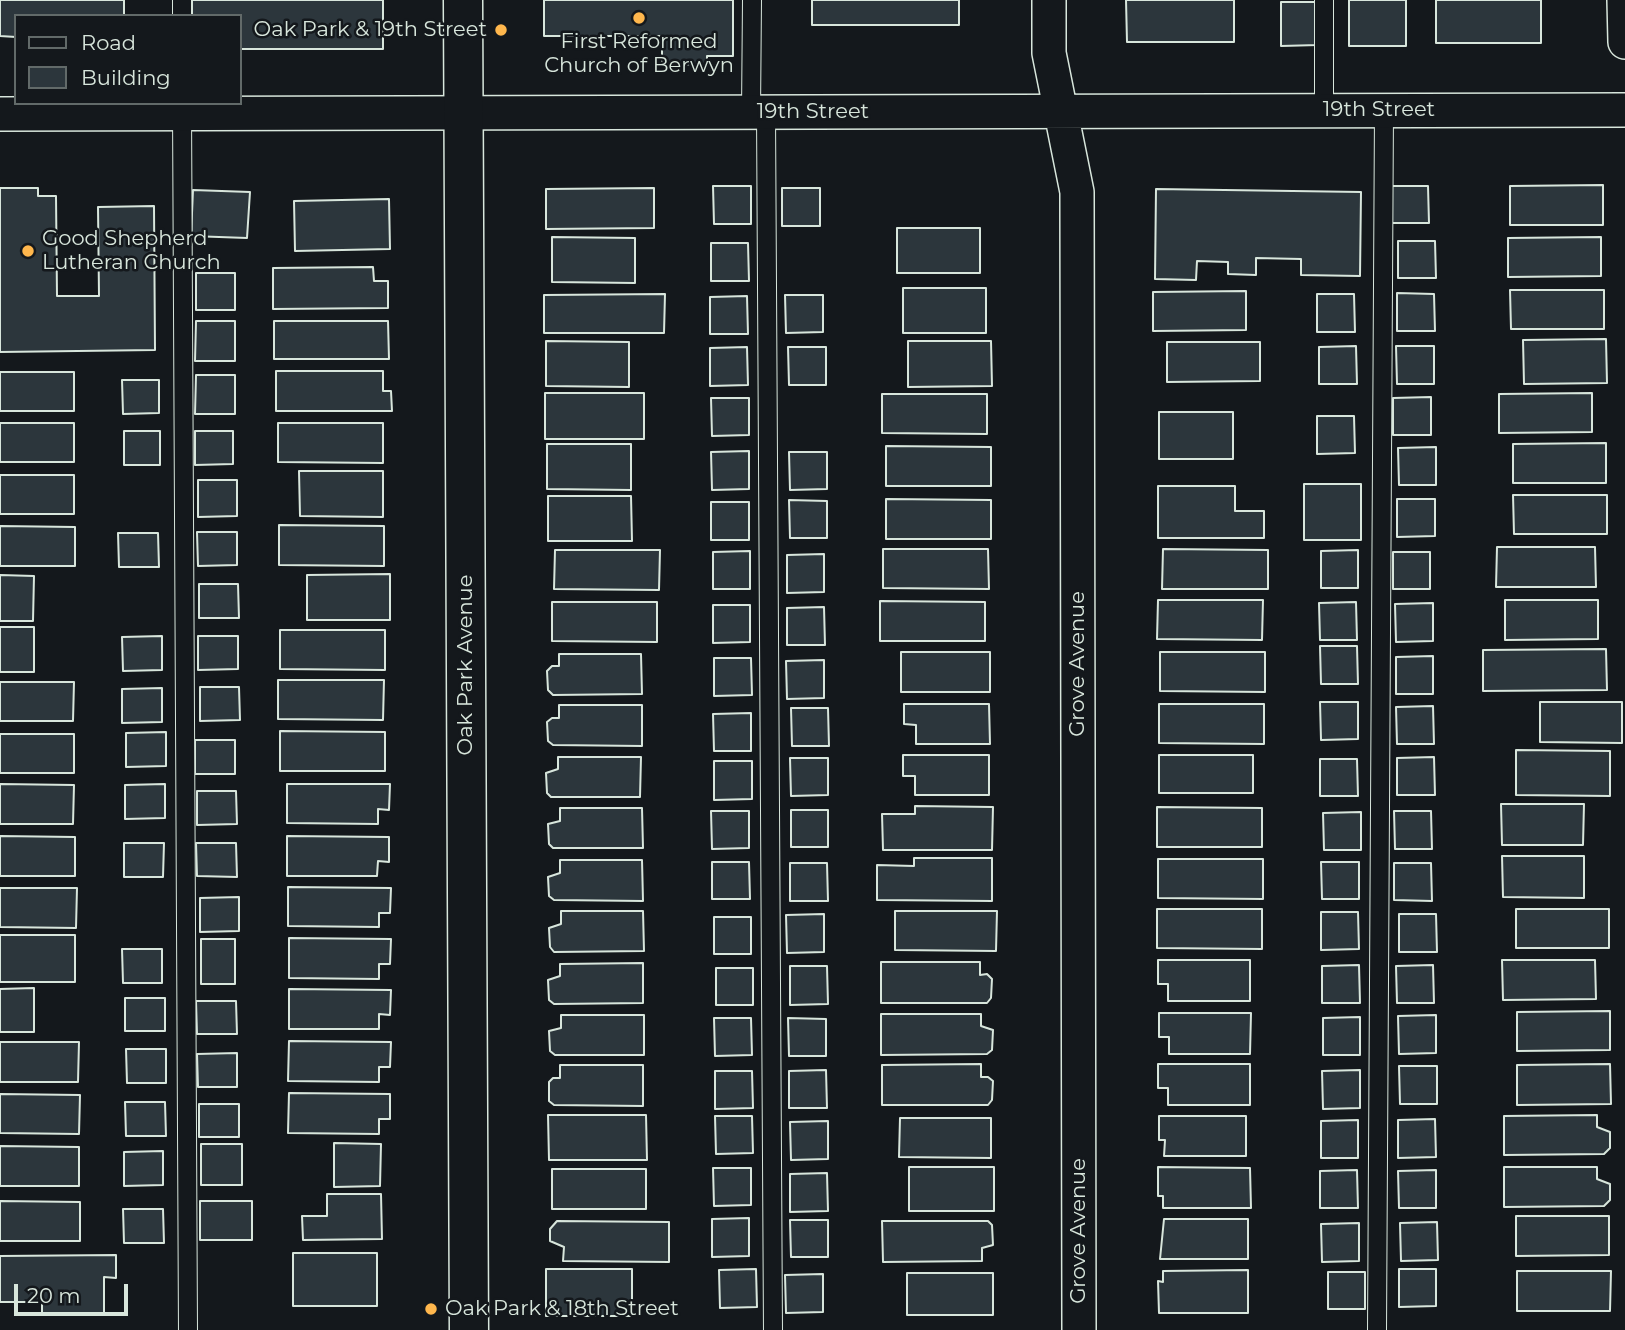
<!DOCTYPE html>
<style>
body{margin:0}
#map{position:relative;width:1625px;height:1330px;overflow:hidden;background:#14181c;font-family:Montserrat,sans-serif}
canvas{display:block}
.legend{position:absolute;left:14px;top:14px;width:228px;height:91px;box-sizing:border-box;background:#14181c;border:2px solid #626a69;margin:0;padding:9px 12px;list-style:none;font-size:21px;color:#d8e6dc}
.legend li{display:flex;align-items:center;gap:14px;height:35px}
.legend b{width:35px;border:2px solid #626a69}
.scale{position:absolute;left:14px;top:1284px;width:114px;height:32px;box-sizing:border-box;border:4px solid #d8e6dc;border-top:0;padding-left:9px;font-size:21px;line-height:24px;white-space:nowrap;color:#d8e6dc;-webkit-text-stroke:5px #14181c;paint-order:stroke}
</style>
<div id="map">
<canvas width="1625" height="1330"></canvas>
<ul class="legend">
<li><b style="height:9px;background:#14181c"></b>Road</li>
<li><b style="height:19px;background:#2c363c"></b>Building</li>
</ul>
<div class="scale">20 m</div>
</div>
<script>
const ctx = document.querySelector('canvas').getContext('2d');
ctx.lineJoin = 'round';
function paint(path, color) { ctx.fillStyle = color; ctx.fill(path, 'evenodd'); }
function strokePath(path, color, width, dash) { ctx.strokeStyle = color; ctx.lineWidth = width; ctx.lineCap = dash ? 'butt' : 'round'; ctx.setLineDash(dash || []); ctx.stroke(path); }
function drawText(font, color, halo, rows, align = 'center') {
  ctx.font = font + ' Montserrat,sans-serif'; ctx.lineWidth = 5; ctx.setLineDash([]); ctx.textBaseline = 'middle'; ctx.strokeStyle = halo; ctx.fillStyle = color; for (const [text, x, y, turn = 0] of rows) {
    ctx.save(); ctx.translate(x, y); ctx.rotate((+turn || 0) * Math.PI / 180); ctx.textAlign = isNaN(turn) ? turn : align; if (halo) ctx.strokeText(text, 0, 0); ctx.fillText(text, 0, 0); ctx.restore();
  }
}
const building = new Path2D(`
 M0,0H124V16H16V37L0,36Z
 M192,0H383V49H240V16H192Z
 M544,0H733V56H707V64L662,65V36H544Z
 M812,0H959V25H812Z
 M1126,0H1234V42H1127Z
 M1349,0H1406V46H1349Z
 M1436,0H1541V43H1436Z
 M1281,2H1318V45L1281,46Z
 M1603,185V225H1510V186Z
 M713,186H751V224H714Z
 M1391,186H1428L1429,223H1391Z
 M0,188H38V196H56L57,296H99L98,207L154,206L155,350L0,352Z
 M654,188V228L546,229V189Z
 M782,188H820V226H782Z
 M1156,189L1361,192L1360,276L1301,275V259L1256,258V275L1228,274V262L1197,261L1196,280L1155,279Z
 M193,190L250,192L247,238L191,236Z
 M389,199L390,249L295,251L294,201Z
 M897,228H980V273H897Z
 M552,237L635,238V283L552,282Z
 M1601,237V276L1508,277V238Z
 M1398,241H1435L1436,278H1398Z
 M711,243H748L749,281H711Z
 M373,267L374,281H388V308L273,309V268Z
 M196,273H235V310H196Z
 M903,288H986V333H903Z
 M1510,290H1604V329H1511Z
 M1246,291V330L1153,331V292Z
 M1397,293L1434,294L1435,331H1397Z
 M665,294L664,333H544V295Z
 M1317,294H1354L1355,332H1317Z
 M785,295H823V332L786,333Z
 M747,296L748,334H710V297Z
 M196,321H235V361H195Z
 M274,321H388L389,359H274Z
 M1606,339L1607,383L1524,384L1523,340Z
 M546,341L629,342V387L546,386Z
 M908,341H991L992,386L908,387Z
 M1167,342H1260V381L1167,382Z
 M1356,346L1357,384H1319V347Z
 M1396,346H1434V384H1397Z
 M747,347L748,385L710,386V348Z
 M788,347H826V385H789Z
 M276,371H383V391H391L392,411H276Z
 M0,372H74V411H0Z
 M196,375H235V414H195Z
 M122,380H159V413L123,414Z
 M545,393H644V439H545Z
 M1592,393V432L1499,433V394Z
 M882,394H987V434L882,433Z
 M1431,397V435H1393V398Z
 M711,398H749V435L712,436Z
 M1159,412H1233V459H1159Z
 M1317,416H1354L1355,453L1317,454Z
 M0,423H74V462H0Z
 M278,423H383V463L278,462Z
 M124,431H160V465H124Z
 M195,431H233V464L195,465Z
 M1606,443V483H1513V444Z
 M547,444H631V490L547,489Z
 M886,446L991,447V486H886Z
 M1436,447V485H1399L1398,448Z
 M749,451V489L712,490L711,452Z
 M789,452H827V489L790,490Z
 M299,471H383V517L300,516Z
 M0,475H74V514H0Z
 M198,480H237V516L198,517Z
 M1304,484H1361V540H1304Z
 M1158,486H1235V511H1264V538H1158Z
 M1513,495H1607V534H1514Z
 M548,496H631L632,541H548Z
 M886,499L991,500V539H886Z
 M1397,499H1435V536L1397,537Z
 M789,500L827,501V538H790Z
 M711,502H749V540H711Z
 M279,525L384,526V566L279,565Z
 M0,526L75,527V566H0Z
 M197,532H237V565L198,566Z
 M118,533H158L159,567H119Z
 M1497,547H1595L1596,587H1496Z
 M883,549H988L989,589L883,588Z
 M1163,549L1268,550V589H1162Z
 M555,550H660L659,590L554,589Z
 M1358,550V588H1321V551Z
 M750,551V589H713V552Z
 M1393,552H1430V589H1393Z
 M824,554V592L787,593V555Z
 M390,574V620H307V575Z
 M0,575L34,576L33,621H0Z
 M199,584H238L239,618H199Z
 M1158,600H1263L1262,640L1157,639Z
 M1505,600H1598V639L1505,640Z
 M880,601L985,602V641H880Z
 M552,602H657V642L552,641Z
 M1356,602L1357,640H1320L1319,603Z
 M1433,603V641L1396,642L1395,604Z
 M713,605H750V642L713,643Z
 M824,607L825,645H787V608Z
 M0,627H34V672H0Z
 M280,630H385V670L280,669Z
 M162,636V670L123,671L122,637Z
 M198,636H238V669L198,670Z
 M1320,646H1357L1358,684H1321Z
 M1606,649L1607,690L1483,691V650Z
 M901,652H990V692H901Z
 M1160,652H1265V692L1160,691Z
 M559,654H641L642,694L553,695L548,690L547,671L552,666H559Z
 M1433,656V694H1396V657Z
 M714,658H751L752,695L714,696Z
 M824,660V698L787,699L786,661Z
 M278,680H384L383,720L278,719Z
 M0,682H74L73,721H0Z
 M200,687H239L240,720L200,721Z
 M162,688V722L122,723V689Z
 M1320,702H1358V739L1321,740Z
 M1540,702H1622V743L1540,742Z
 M904,704H989L990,744H916V725L904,724Z
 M1159,704H1264V744L1159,743Z
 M559,705H642V746L553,745L548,741L547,722L552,718H559Z
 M1433,706L1434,744H1397L1396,707Z
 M791,708H828L829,746H792Z
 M751,713V751H714L713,714Z
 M280,731L385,732V771H280Z
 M166,732V766L126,767V733Z
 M0,734H74V773H0Z
 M195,740H235V774H195Z
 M1516,750L1610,751V796L1516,795Z
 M903,755H989V795H915V776H903Z
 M1159,755H1253V793H1159Z
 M558,757H641L640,797H551L547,793L546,773L558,769Z
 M1434,757L1435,795H1397V758Z
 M790,758H828V795L791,796Z
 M1320,759H1357L1358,796H1320Z
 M714,761H752V799L714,800Z
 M0,784L74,785L73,824H0Z
 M165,784V818L125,819V785Z
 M287,784H390L389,810L378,809V824L287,823Z
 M197,791H236L237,824L197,825Z
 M1501,804H1584L1583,845H1502Z
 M915,806L993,807L992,850H883L882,814H915Z
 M1157,807L1262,808V847H1157Z
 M560,808H642L643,848H553L549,844L548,824L560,821Z
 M791,810H828V847H791Z
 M711,811H749V848L712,849Z
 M1394,811H1431L1432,849H1395Z
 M1361,812V850H1324L1323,813Z
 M0,836L75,837V876H0Z
 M287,836L389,837V862L378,861L377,876H287Z
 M124,843H164L163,877H124Z
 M196,843H236L237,877L197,876Z
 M1502,856H1584V898L1503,897Z
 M914,858H992V901L877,900V865L914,866Z
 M1158,859H1263V899L1158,898Z
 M560,860H642L643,901L554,900L549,896L548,877L560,873Z
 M712,862H749L750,899H712Z
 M1321,862H1359V899H1322Z
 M790,863H827L828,901H790Z
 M1394,863H1431L1432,901L1394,900Z
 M288,887L391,888L390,913H379V927L288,926Z
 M0,888H77L76,928L0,927Z
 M239,897V931L200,932V898Z
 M1157,909H1262V949L1157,948Z
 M1516,909H1609V948H1516Z
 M561,911H643L644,951L554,952L550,947L549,928L561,924Z
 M895,911H997L996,951L895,950Z
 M1321,912H1358L1359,949L1321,950Z
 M824,914V952L787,953L786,915Z
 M1399,914H1436L1437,952H1399Z
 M714,917H751V954H714Z
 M0,935H75V982H0Z
 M289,938L391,939L390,964H379V979L289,978Z
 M201,939H235V984H201Z
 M122,949H162V983H123Z
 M1158,960H1250V1001H1168V984H1158Z
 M1502,960H1595L1596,999L1503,1000Z
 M881,962H980V975L987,974L992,979L991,998L987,1003H881Z
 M643,963V1003L554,1004L549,1000L548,980L560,976V964Z
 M1359,965L1360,1003H1322V966Z
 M1433,965L1434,1003H1397L1396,966Z
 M790,966H827L828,1004L790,1005Z
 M716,968H753V1005H716Z
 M34,988V1032H0V989Z
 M289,989L391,990L390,1015L379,1014V1029H289Z
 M125,998H165V1031H125Z
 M196,1001H236L237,1034H197Z
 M1610,1011V1050L1517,1051V1012Z
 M1159,1013H1251L1250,1054H1169V1037H1159Z
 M881,1014H981V1026L993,1030L992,1050L987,1054L881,1055Z
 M561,1015H644V1055H555L550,1051L549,1031L561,1028Z
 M1436,1015V1053L1399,1054L1398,1016Z
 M1360,1017V1055H1323V1018Z
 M714,1018H751L752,1055L715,1056Z
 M788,1018L826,1019V1056H789Z
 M289,1041L391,1042L390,1067H379V1082L288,1081Z
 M0,1042H79L78,1082H0Z
 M126,1049H166V1083H127Z
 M237,1053V1087H198L197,1054Z
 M981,1064V1077H988L993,1081L992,1100L988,1105H882V1065Z
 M1158,1064H1250V1105H1168V1088H1158Z
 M1610,1064L1611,1104L1517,1105V1065Z
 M560,1065H643V1106L554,1105L549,1101V1082L553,1078H560Z
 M1399,1066H1437V1104H1400Z
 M826,1070L827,1108H789V1071Z
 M1360,1070V1108L1323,1109L1322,1071Z
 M715,1071H752L753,1108L715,1109Z
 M289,1093L390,1094V1119H379V1134L288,1133Z
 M0,1094L80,1095L79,1134L0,1133Z
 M125,1102H165L166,1136H126Z
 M199,1104H239V1137H199Z
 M548,1115H646L647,1160H549Z
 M1597,1115V1127L1610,1132V1148L1604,1154L1504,1155V1116Z
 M715,1116H752L753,1153L716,1154Z
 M1159,1116H1246V1156H1164L1165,1140H1159Z
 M900,1118H991V1158L899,1157Z
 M1435,1119L1436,1157L1398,1158V1120Z
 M1358,1120V1158H1321V1121Z
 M828,1121V1159L791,1160L790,1122Z
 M334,1143L381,1144L380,1186L334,1187Z
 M201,1144H242V1185H201Z
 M0,1146L79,1147V1186H0Z
 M163,1151V1185L124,1186V1152Z
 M909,1167H994V1211H909Z
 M1158,1167L1250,1168L1251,1208H1163V1196H1158Z
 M1504,1167H1597V1179L1610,1184V1200L1604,1206L1504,1207Z
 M713,1168H751V1205L714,1206Z
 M552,1169H646V1209H552Z
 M1357,1170L1358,1208H1320V1171Z
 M1436,1170V1208H1399L1398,1171Z
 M827,1173L828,1211L790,1212V1174Z
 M327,1194H381L382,1239L303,1240L302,1216H327Z
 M0,1201L80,1202V1241H0Z
 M200,1201H252V1240H200Z
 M123,1209H163L164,1243H124Z
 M1516,1216H1609V1255L1516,1256Z
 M749,1218V1256L712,1257V1219Z
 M1164,1219H1248V1259H1160Z
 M790,1220H828V1257H791Z
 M557,1221L669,1222V1262L563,1261L564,1247L550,1241V1229Z
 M882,1221H988L992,1225L993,1245L982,1248V1261L883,1262Z
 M1437,1222L1438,1260L1401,1261L1400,1223Z
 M1359,1223V1261L1322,1262L1321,1224Z
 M293,1253H377V1306H293Z
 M116,1255V1278L104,1277V1313H42V1302H0V1256Z
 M546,1269H632V1316H546Z
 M756,1269L757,1307L720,1308L719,1270Z
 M1399,1269H1436V1306L1399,1307Z
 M1248,1270V1313H1159L1158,1281L1163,1282V1271Z
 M1517,1271H1611L1610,1311H1517Z
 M1328,1272H1365V1309H1328Z
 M907,1273H993V1315H907Z
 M823,1274V1312L786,1313L785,1275Z`);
paint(building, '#2c363c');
strokePath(building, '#d8e6dc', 2);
const lane = new Path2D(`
 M182,0V16
 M182,107L188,1330
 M1324,110V0
 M751,112L752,0
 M766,112L773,1330
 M1377,1330L1384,110`);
const street = new Path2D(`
 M1049,0V53L1077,192L1079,1330
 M1624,0L1625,42
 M0,114L1625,110`);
const secondary = new Path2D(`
 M463,0L469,1330`);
strokePath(lane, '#d8e6dc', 20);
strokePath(street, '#d8e6dc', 36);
strokePath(secondary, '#d8e6dc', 41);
strokePath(lane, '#14181c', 18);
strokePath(street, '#14181c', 33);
strokePath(secondary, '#14181c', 38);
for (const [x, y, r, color] of [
 [639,18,7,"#ffb74d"],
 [501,30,7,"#ffb74d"],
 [28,251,7,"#ffb74d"],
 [431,1309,7,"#ffb74d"]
]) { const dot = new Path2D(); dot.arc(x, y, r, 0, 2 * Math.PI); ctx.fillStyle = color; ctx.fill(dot); strokePath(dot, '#14181c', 2.5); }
drawText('21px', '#d8e6dc', '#14181c', [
 ["Oak Park & 19th Street",487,30,"right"],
 ["First Reformed",639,42,"center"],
 ["Church of Berwyn",639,66,"center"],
 ["Good Shepherd",42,239],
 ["Lutheran Church",42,263],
 ["Oak Park & 18th Street",445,1309]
], 'left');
drawText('21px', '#d8e6dc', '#14181c', [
 ["19th Street",1379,110],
 ["19th Street",813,112],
 ["Grove Avenue",1078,664,-90],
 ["Oak Park Avenue",466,665,-90],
 ["Grove Avenue",1079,1231,-90]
]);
</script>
